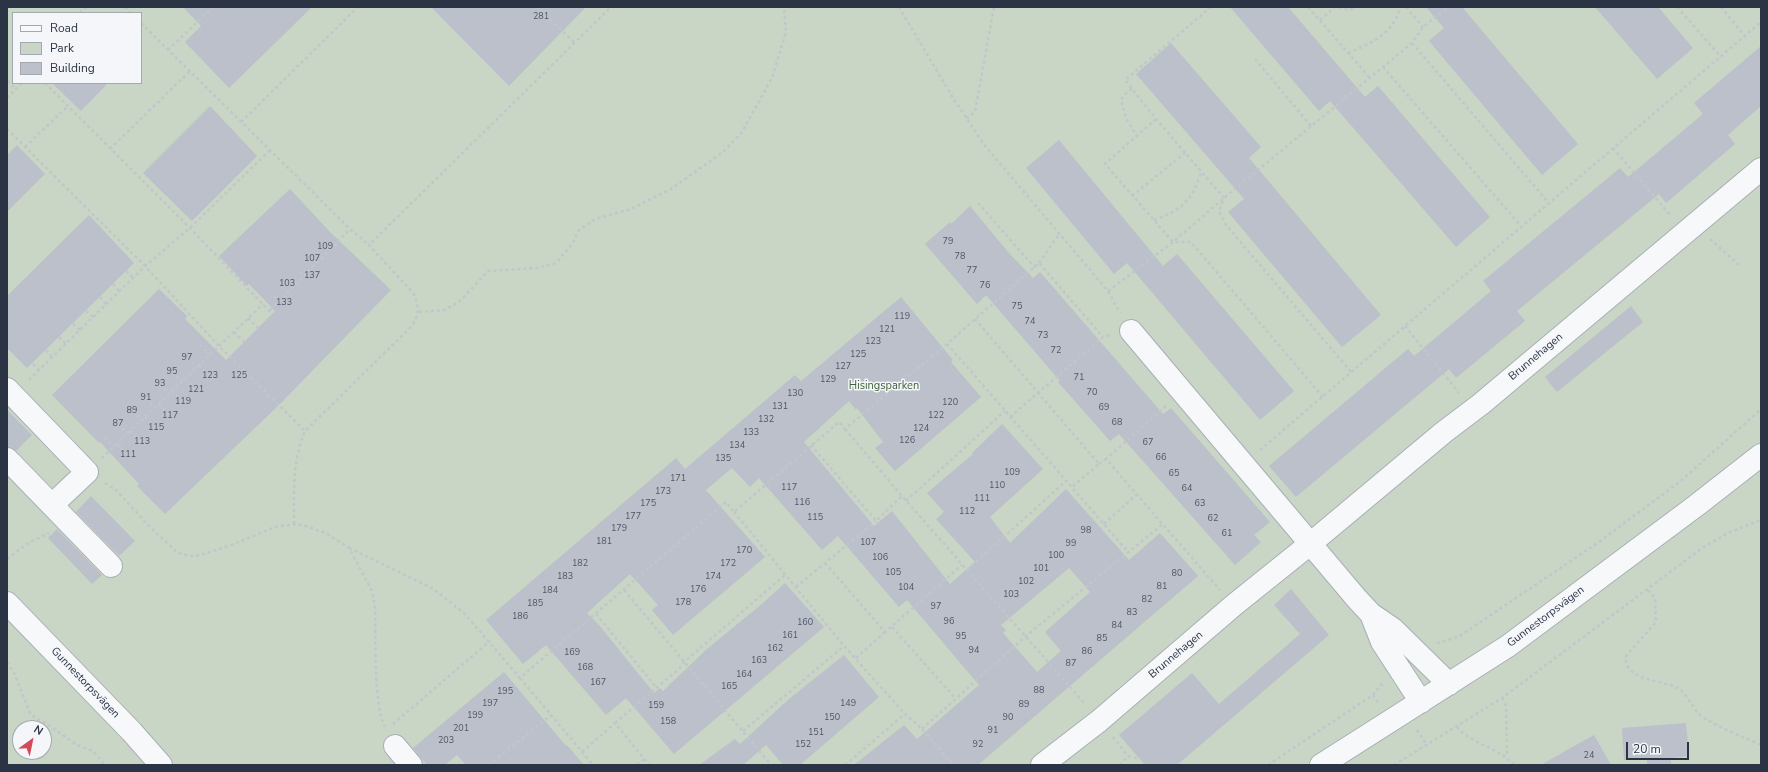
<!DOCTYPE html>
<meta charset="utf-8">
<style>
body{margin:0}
#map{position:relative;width:1768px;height:772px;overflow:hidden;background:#e4e7ec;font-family:"Nunito Sans",sans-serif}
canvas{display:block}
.frame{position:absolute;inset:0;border:8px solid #2b3445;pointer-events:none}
.legend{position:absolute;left:12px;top:12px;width:130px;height:72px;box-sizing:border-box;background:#f4f6f9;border:1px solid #a4a8b1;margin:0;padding:5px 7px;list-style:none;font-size:12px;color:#2b3445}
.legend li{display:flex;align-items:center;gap:8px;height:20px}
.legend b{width:20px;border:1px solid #a4a8b1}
.north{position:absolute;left:12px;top:720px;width:40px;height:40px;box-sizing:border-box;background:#f4f6f9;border:1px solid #a4a8b1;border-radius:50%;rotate:33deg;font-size:11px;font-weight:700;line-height:16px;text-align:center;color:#2b3445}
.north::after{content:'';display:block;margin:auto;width:14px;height:18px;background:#d1495b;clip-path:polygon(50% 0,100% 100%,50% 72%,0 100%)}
.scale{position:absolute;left:1626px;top:742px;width:63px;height:18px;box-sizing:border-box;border:2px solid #2b3445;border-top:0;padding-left:5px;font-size:12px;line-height:14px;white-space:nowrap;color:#2b3445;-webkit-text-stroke:3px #f4f6f9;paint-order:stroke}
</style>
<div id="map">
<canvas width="1768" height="772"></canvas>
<div class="frame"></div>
<ul class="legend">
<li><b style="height:5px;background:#f7f8fa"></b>Road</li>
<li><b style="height:11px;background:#c9d6c5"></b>Park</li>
<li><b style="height:11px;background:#bbc0ca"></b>Building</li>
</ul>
<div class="north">N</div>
<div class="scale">20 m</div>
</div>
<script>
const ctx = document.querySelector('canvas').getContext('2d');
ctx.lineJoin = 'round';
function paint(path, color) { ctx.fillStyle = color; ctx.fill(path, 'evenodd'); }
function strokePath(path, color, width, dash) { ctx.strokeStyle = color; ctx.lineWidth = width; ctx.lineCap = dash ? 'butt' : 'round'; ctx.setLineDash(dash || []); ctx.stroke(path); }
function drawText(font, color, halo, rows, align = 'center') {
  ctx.font = font + ' "Nunito Sans",sans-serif'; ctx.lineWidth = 3; ctx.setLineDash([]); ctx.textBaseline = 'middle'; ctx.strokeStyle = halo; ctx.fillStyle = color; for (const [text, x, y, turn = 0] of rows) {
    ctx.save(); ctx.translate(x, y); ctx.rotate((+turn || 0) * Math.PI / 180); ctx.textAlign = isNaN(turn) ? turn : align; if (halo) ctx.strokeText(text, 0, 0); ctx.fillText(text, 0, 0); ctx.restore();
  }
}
paint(new Path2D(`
 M7,7H1761V765H7ZM13,13H141V83H13ZM20,728H44V752H20Z`), '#c9d6c5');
paint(new Path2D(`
 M183,7H312L229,88L185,42L201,26Z
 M431,7H586L509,86Z
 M1230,7H1288L1365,97L1378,86L1490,217L1456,247L1330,101L1319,111Z
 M1426,7H1462L1578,144L1542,175L1429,41L1444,28Z
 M1595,7H1658L1693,48L1657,79Z
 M1171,43L1261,147L1249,158L1381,315L1342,347L1228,212L1244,199L1136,74Z
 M1761,46V106L1728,135L1735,144L1666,203L1659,194L1517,311L1525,321L1456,378L1449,369L1296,497L1269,466L1408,349L1414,356L1491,291L1483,281L1620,168L1628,177L1703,114L1694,103Z
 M52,83H108L81,111Z
 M210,106L257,156L192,221L143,173Z
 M1059,140L1163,266L1177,254L1294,391L1260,420L1127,263L1114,274L1026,168Z
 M17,145L45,174L7,212V155Z
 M290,189L330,232L391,290L278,406L165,514L137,486L139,484L100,442L99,443L52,395L159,289L187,316L185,319L226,360L275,311L249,284L247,286L219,256Z
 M970,206L1008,252L1033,278L1040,272L1163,414L1171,408L1270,522L1254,535L1261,542L1235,565L1119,434L1110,441L1058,382L1060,381L986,295L977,304L925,244L950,222L951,224Z
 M89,215L134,263L27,368L7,348V296Z
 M901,297L953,360L951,362L981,397L895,471L875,448L883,442L857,408L856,410L849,401L804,442L874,526L892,511L950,584L975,562L936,519L944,512L927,493L973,454L972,453L1002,424L1043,469L990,517L1010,543L1066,489L1129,560L1160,533L1198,576L978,765H854L904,725L917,739L979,685L907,600L899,607L838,536L822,550L759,478L750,487L732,468L706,490L765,557L673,635L652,610L658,605L630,574L587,613L599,625L654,693L660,688L663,691L707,649L763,603L785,583L824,627L674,754L626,698L606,715L546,645L523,664L486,620L676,458L685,469L795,375L801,381ZM1069,568L1090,592L1045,632L1061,651L1037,672L1003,633L1006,630L1001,625Z
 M1631,306L1643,322L1557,392L1545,377Z
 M7,410L32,435L16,451L7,447Z
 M91,496L135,541L119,556L76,512Z
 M57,529L102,575L92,584L48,538Z
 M1291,589L1329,635L1177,765H1145L1119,735L1192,673L1219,704L1300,634L1274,605Z
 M844,655L879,697L800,765H783L766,745L743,765H699L735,739L740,744L789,699Z
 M504,672L566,746L567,745L584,765H466L457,755L445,765H427L413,748Z
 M1686,723L1689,756L1671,758V765H1647V759L1624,760L1622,728Z
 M1594,735L1611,765H1541L1567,750Z`), '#bbc0ca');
const minor = new Path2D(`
 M1131,331L1357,599L1371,614L1393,629L1449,684
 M7,389L87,472L52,505
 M7,459L111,566
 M7,603L132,732L161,765
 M1371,614L1382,642L1421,702
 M395,746L411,765
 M1042,765L1099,721L1234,605L1310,544L1444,432L1481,404L1761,169
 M1321,765L1508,646L1697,505L1761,455`);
strokePath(minor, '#a9aeb7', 24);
strokePath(new Path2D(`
 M125,7L131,13
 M218,7L219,8
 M537,7L575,43
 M899,7L953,98L985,146L1108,291L1120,313
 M1211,7L1125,80L1156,119L1224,198L1219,212L1226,225L1352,373
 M1308,7L1370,78
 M1339,7L1348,10L1357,7
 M1406,7L1423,27
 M1677,7L1721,57
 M1721,7L1744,35
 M80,13L86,7
 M1320,20L1335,7
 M141,23L350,229L369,245
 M1412,43L1548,202
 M168,50L213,7
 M1348,53C1374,42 1391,35 1401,7
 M1255,59L1311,126
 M1383,67L1521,226
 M7,81L16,89
 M45,83L190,228L272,314
 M1132,89L1124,95L1121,100L1127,120L1137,136
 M7,98L22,83
 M966,118L975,112L994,7
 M1156,119L1105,164L1173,242H1191L1323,397
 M241,122L358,7
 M7,129L145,266L219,346L305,431
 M25,147L68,106
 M1613,148L1671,216
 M110,149L190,71
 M1132,196L1185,153
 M978,203L1035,268
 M1154,220C1181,211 1192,200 1201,173
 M1710,239L1739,265
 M335,244L339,249
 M322,258L325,262
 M1039,263L1059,234
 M126,271L133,278
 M300,272L304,276
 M113,284L119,291
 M287,284L291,288
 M1108,291L1173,242L1224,198L1412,43L1423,27L1448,7
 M274,296L279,300
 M100,297L106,304
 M270,310L350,229
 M86,311L93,317
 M419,312L445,310L460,301L488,271L537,268L556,263L573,243L578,231L595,219L631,209L671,189L723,152L742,132L772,78L786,32L784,7
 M248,318L258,328
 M975,319L1099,464L1072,487
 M73,324L80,330
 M1405,326L1459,393
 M234,332L244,342
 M59,337L66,344
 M947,344L1129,553
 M200,345L210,355
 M46,350L52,357
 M187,358L197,368
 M33,364L39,370
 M199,365L210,376
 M172,372L182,381
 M185,379L196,390
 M29,380L145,266L190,228L270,150
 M160,384L169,394
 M172,391L183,402
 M146,398L155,407
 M159,404L171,417
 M1166,406L1106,459L1220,590
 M132,411L141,420
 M145,417L156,428
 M1010,417L1103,337L1110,335
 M118,424L128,433
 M845,429L902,496L1085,704
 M130,431L142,442
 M105,437L114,446
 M117,444L128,455
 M811,445L876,521L902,496
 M1260,450L1761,22
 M102,458L263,304
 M1099,464L1106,459
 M105,483L116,490L151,528L178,553L190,556L201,555L234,544L275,527L294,524L303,525L326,533L349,548L372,591L375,606C376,636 373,703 385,727
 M906,501L1005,411
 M734,512L844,646L905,714L922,729L953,765
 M294,524C294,492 292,461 305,431L411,327C419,315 420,306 413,293L369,245L611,7
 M1104,524L1137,494
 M349,548L432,588L464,613L520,678L726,502L734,512L839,422L845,429L947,344L1039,263L1103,337
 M7,559L30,542L49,533
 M825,563L885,632L962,565
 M967,570L1066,481
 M796,587L876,521
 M624,590L771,765
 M1648,590L1655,598L1656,622L1626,656C1623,682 1664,679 1679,689C1688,695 1692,707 1700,715C1714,726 1744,737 1761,745
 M596,614L656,687
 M892,627L955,698
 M1437,643L1458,637L1599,542L1682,480L1760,410
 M856,658L885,632
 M7,662L14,673L31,715L47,724L77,745L93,751L105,765
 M520,678L593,765
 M1373,695L1378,703
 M1502,698L1506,706L1507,757
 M615,723L680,668L684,662L785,575
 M393,724L490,641
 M1457,727C1472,745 1499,747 1514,765
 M922,729L1026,636L1163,524
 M1417,730L1427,745
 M743,731L844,646
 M1113,737L1128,756
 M582,752L615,723L649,765
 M489,765L551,715
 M637,765L644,759
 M845,765L905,714
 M1120,765L1128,756L1141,759
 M1268,765L1373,695L1383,683
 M1394,765L1502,698L1702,548L1730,532L1761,520`), '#c2c5cb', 2.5, [3, 3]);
strokePath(minor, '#f7f8fa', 22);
drawText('9px', '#4f5766', null, [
 ["281",541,17],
 ["79",948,242],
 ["109",325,247],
 ["78",960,257],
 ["107",312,259],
 ["77",972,271],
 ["137",312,276],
 ["103",287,284],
 ["76",985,286],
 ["133",284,303],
 ["75",1017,307],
 ["119",902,317],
 ["74",1030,322],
 ["121",887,330],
 ["73",1043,336],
 ["123",873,342],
 ["72",1056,351],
 ["125",858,355],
 ["97",187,358],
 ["127",843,367],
 ["95",172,372],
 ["123",210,376],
 ["125",239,376],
 ["71",1079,378],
 ["129",828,380],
 ["93",160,384],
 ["121",196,390],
 ["70",1092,393],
 ["130",795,394],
 ["91",146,398],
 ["119",183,402],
 ["120",950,403],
 ["131",780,407],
 ["69",1104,408],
 ["89",132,411],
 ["117",170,416],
 ["122",936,416],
 ["132",766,420],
 ["68",1117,423],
 ["87",118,424],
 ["115",156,428],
 ["124",921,429],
 ["133",751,433],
 ["126",907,441],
 ["113",142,442],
 ["67",1148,443],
 ["134",737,446],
 ["111",128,455],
 ["66",1161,458],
 ["135",723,459],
 ["109",1012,473],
 ["65",1174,474],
 ["171",678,479],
 ["110",997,486],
 ["117",789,488],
 ["64",1187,489],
 ["173",663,492],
 ["111",982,499],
 ["116",802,503],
 ["175",648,504],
 ["63",1200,504],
 ["112",967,512],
 ["177",633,517],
 ["115",815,518],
 ["62",1213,519],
 ["179",619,529],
 ["98",1086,531],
 ["61",1227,534],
 ["181",604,542],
 ["107",868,543],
 ["99",1071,544],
 ["170",744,551],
 ["100",1056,556],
 ["106",880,558],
 ["182",580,564],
 ["172",728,564],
 ["101",1041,569],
 ["105",893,573],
 ["80",1177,574],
 ["183",565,577],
 ["174",713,577],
 ["102",1026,582],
 ["81",1162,587],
 ["104",906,588],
 ["176",698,590],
 ["184",550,591],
 ["103",1011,595],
 ["82",1147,600],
 ["178",683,603],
 ["185",535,604],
 ["97",936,607],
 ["83",1132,613],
 ["186",520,617],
 ["96",949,622],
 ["160",805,623],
 ["84",1117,626],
 ["161",790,636],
 ["95",961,637],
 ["85",1102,639],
 ["162",775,649],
 ["94",974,651],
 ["86",1087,652],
 ["169",572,653],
 ["163",759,661],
 ["87",1071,664],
 ["168",585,668],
 ["164",744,675],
 ["167",598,683],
 ["165",729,687],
 ["88",1039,691],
 ["195",505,692],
 ["197",490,704],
 ["149",848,704],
 ["89",1024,705],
 ["159",656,706],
 ["199",475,716],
 ["150",832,718],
 ["90",1008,718],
 ["158",668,722],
 ["201",461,729],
 ["91",993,731],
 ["151",816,733],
 ["203",446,741],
 ["152",803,745],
 ["92",978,745],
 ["24",1589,756]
]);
drawText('11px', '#2b3445', '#f4f6f9', [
 ["Brunnehagen",1536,357,-40],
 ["Gunnestorpsvägen",1546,617,-37],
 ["Brunnehagen",1176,655,-40],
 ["Gunnestorpsvägen",85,683,46]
]);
drawText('11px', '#3f6138', '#f4f6f9', [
 ["Hisingsparken",884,386]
]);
</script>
